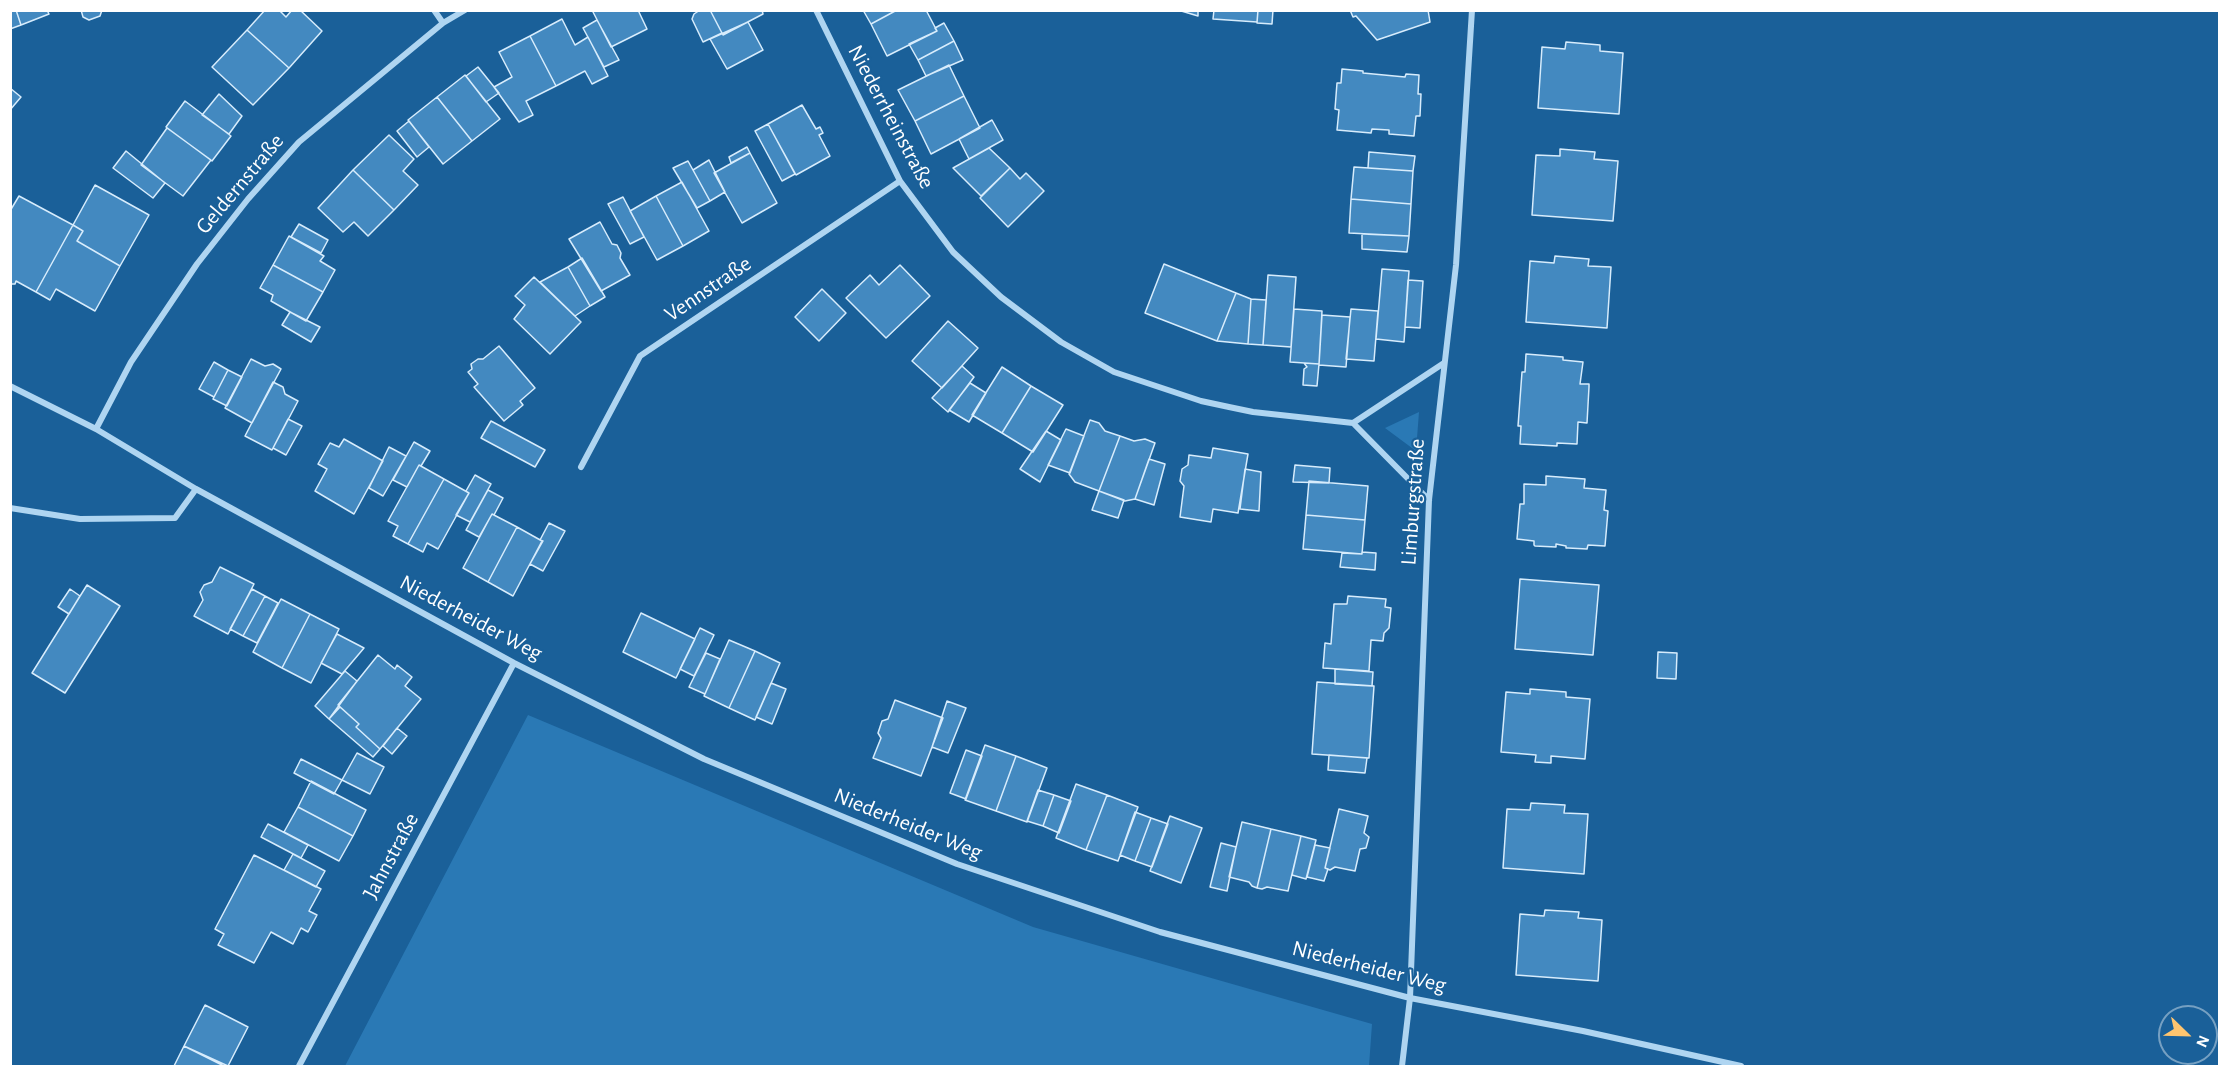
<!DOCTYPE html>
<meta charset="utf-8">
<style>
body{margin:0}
#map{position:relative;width:2230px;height:1077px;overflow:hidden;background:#1a6099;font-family:"Alegreya Sans",sans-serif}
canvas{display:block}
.frame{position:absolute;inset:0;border:12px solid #fff;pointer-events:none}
.north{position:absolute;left:2158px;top:1005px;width:60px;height:60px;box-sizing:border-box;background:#1a6099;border:2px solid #76a0c2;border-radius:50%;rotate:113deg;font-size:16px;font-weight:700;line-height:24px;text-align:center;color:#fff}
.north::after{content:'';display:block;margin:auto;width:21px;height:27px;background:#ffc56f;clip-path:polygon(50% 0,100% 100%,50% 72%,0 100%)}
</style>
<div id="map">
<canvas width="2230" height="1077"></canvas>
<div class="frame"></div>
<div class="north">N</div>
</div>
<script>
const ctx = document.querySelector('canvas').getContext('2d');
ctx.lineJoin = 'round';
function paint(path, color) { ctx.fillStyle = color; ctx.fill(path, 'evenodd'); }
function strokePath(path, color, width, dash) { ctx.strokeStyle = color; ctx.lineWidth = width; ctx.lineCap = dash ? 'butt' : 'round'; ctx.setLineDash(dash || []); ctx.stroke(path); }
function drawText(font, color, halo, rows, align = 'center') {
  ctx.font = font + ' "Alegreya Sans",sans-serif'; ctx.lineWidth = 4.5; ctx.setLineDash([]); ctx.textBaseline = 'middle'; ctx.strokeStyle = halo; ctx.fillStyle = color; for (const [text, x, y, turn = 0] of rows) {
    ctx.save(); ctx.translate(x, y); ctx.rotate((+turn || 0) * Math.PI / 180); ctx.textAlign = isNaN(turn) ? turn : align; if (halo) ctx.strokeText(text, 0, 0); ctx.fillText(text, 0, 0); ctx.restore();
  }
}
paint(new Path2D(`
 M1419,412L1416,451L1385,428Z
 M528,715L1033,927L1372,1024L1369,1066H345Z`), '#2a79b5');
const building = new Path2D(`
 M10,10H16L21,25L10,29Z
 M16,10H47L49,14L21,25Z
 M81,10H102L100,16L89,20L83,17Z
 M265,10H279L286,17L292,10H300L322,31L289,68L247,30Z
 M592,10H638L647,29L611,47Z
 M700,10H710L722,33L703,42L692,19L694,14Z
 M710,10H762L763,14L723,35Z
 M863,10H897L871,24Z
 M897,10H926L937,31L887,56L871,24Z
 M1178,10H1198V16Z
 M1214,10H1258L1257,22L1213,19Z
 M1258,10H1273L1272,24L1257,23Z
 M1350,10H1428L1430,22L1377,40L1356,16L1353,17Z
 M562,19L575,45L588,37L608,76L592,84L585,71L556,86L530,36Z
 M597,20L619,60L604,67L583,28Z
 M748,22L763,50L727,69L710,39Z
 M944,23L954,41L918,60L909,44L937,31L935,28Z
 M247,30L289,68L253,105L212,67Z
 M530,36L556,86L526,101L533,115L519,122L494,87L512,77L499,52Z
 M954,41L963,60L926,76L918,60Z
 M1566,42L1600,45V51L1623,53L1619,114L1538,108L1542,47L1565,49Z
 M949,65L964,96L915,121L898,90Z
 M478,67L499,93L486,102L466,76Z
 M1342,69L1363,71V73L1405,77L1406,74L1419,75L1418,94H1421L1420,116H1416L1414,136L1389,134V130L1372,129L1371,133L1337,130L1339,110L1335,109L1337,83H1341Z
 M465,75L500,119L472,141L437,97Z
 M10,88L21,97L10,110Z
 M219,94L242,116L229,134L202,115Z
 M964,96L980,128L931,154L915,121Z
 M437,97L472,141L443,164L408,120Z
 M185,101L231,136L212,161L166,127Z
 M802,105L816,129L820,127L823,133L819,135L830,156L796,175L768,124Z
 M992,120L1003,140L969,159L959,139Z
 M409,121L429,147L417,157L397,131Z
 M768,124L795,174L782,181L755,131Z
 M167,128L211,160L183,196L141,165Z
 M389,135L414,159L403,171L418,185L394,210L353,170Z
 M747,147L750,153L731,163L729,157Z
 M989,148L1010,168L981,196L953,168Z
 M1560,149L1595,152L1594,159L1618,161L1613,221L1532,215L1536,155L1560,156Z
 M126,151L165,183L153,198L113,168Z
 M1369,152L1415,156L1413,171L1368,168Z
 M750,153L777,203L742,223L714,173Z
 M709,160L725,192L710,201L693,170Z
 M688,161L710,201L697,208L673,168Z
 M1354,167L1413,171L1411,204L1351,199Z
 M1010,168L1020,179L1026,173L1044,191L1008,227L980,198Z
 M353,170L394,210L368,236L354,222L343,232L318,208Z
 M682,182L709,231L683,246L656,196Z
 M95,185L149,215L120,266L77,241L83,231L73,225Z
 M19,196L73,225L36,292L16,281L15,284H10V211Z
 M656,196L683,246L657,260L630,211Z
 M623,197L644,237L630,244L608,204Z
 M1351,199L1411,204L1409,236L1349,233Z
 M600,222L612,244L617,245L621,253L620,258L630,275L601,291L569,239Z
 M299,224L328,240L321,253L291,237Z
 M73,225L83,231L77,241L120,266L95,311L56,289L50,300L36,292Z
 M1362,234L1409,236L1407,252L1362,249Z
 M289,236L324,256L320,261L335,270L323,292L273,265Z
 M1555,256L1589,259L1588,266L1611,267L1607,328L1526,322L1530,261L1554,263Z
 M582,258L605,297L590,306L568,267Z
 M1164,264L1236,293L1217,341L1145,313Z
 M273,265L323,292L306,321L271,301L273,295L260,288Z
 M900,265L930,296L886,338L846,298L870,275L879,285Z
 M568,267L590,306L575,316L540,282Z
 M1382,269L1409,271L1404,342L1376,339Z
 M1268,275L1296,277L1291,347L1263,345Z
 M534,277L581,322L550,354L514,319L525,305L515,296Z
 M1408,280L1423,281L1420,328L1405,327Z
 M822,289L846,313L819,341L795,317Z
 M1236,293L1251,299L1248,344L1217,341Z
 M1251,299L1266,300L1263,345L1248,344Z
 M1294,309L1322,311L1319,364L1290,362Z
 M1351,309L1378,311L1374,361L1346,359Z
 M290,312L320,327L311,342L282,325Z
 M1322,315L1350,317L1346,367L1319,365Z
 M948,321L978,348L942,388L912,361Z
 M499,346L535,388L520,401L523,405L504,421L474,387L478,384L468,372L472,369L471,364L478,359H483Z
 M1526,354L1563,357V360L1583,362L1580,384H1589V387L1587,423L1578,422L1577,444L1557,443V446L1520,444L1521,426H1518L1522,372H1525Z
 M251,359L265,366L273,364L281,369L252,423L225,408Z
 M214,362L228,370L214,397L199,389Z
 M1304,363L1319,364L1317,386L1303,385L1304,369L1307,367Z
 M962,366L974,377L948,412L932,398Z
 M1002,367L1031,386L1002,433L972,415Z
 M228,370L242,377L227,406L213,399Z
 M273,382L283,387L285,394L298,401L272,450L245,436Z
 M970,383L986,393L969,422L949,410Z
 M1031,386L1063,405L1033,452L1002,433Z
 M288,419L302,426L286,455L273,448Z
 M1090,420L1099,423L1105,431L1120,436L1099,491L1075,482L1069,474Z
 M491,421L545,450L535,467L481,438Z
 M1066,429L1084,436L1070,473L1048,465Z
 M1046,431L1061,440L1040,482L1020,469Z
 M1120,436L1134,441L1145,439L1155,443L1135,499L1125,501L1099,491Z
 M344,439L383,461L354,514L315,491L327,469L318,464L330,443L339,447Z
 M414,442L430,451L421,466L419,465L407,487L393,480Z
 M389,447L406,456L383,496L369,488Z
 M1213,448L1248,454L1238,513L1213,509L1211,522L1180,517L1184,486L1180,481L1182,469L1188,465L1189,455L1211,458Z
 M1149,459L1165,464L1154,505L1135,499Z
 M419,465L444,479L408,544L393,536L398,526L388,521Z
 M1295,465L1330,468L1329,483L1293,482Z
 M1245,469L1261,472L1259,511L1240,509Z
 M475,475L491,484L470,522L456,515L469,493L466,491Z
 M1546,476L1585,479L1584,488L1606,490L1604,510L1608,511L1605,546L1588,545L1587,549L1568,548H1566V546L1556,544V547L1535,546L1534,545V541L1517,539L1520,504H1524V484L1546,485Z
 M444,479L469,493L438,549L427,543L423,552L408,544Z
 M1309,481L1368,486L1365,520L1306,515Z
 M488,490L503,498L494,515L492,514L479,537L466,530Z
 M1099,491L1124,500L1118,518L1092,510Z
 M492,514L517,527L488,582L463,568Z
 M1306,515L1365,520L1362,554L1303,549Z
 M549,523L565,531L543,571L530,564L543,541L540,540Z
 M517,527L542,541L513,596L488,582Z
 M1362,552L1376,553L1375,570L1340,567L1342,553L1362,554Z
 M220,567L254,584L228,634L194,616L203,600L200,592L204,585L212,582Z
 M1520,579L1599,585L1593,655L1515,649Z
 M87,585L120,606L65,693L32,673Z
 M70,589L80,596L69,614L58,607Z
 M252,589L265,596L243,636L230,629Z
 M265,596L278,603L257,643L243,636Z
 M1348,596L1386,599L1385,607L1391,608L1389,628L1384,633L1383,641L1371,640L1369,671L1323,668L1325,643L1331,644L1334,604H1347Z
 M281,599L310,614L282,668L253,652Z
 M641,613L695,639L676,678L623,652Z
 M310,614L339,629L311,683L282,668Z
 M700,628L714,635L694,676L680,669Z
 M337,634L364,648L342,674L321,663Z
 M729,640L755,651L729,708L704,696Z
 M755,651L780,663L755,720L729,708Z
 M1658,652L1677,653L1676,679L1657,678Z
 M706,653L720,659L705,694L689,687Z
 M378,655L395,669L397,665L412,677L405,686L421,699L380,749L356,727L359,724L338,705Z
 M1335,669L1373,672L1372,686L1335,684Z
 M345,671L357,681L329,719L315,706Z
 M1317,682L1374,686L1369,758L1312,754Z
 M771,683L786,689L772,724L756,717Z
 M1530,689L1566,692V697L1590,699L1585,759L1551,756V763L1535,762L1536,755L1501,752L1506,692L1530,694Z
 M895,700L943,718L921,776L873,758L881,738L878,733L882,721L888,719Z
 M947,701L966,708L948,753L932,747Z
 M340,707L359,724L356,727L380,749L373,757L329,719Z
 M397,728L407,736L392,754L383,746Z
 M985,745L1016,756L996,811L965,800Z
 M966,750L982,756L966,799L950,793Z
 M357,753L384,767L370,794L342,780Z
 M1329,755L1367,758L1365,773L1328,770Z
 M1016,756L1047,768L1027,822L996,811Z
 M301,759L342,780L334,794L294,773Z
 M311,781L366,810L353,836L298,807Z
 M1076,784L1107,795L1086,850L1056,838Z
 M1038,790L1054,795L1043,826L1027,821Z
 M1054,795L1071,801L1059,833L1043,826Z
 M1107,795L1138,807L1118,861L1086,850Z
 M1531,803L1565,805L1564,813L1588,814L1584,874L1503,868L1507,809L1530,810Z
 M298,807L353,836L339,861L284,832Z
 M1339,809L1368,816L1364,833L1369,837L1366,848L1360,849L1355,871L1335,867L1330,870L1325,868Z
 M1135,812L1151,818L1135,861L1120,855Z
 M1170,816L1202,828L1181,883L1150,871Z
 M1151,818L1168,824L1152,867L1135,861Z
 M1242,822L1271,829L1257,888L1252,886L1249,882L1229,877Z
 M268,824L308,845L301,858L261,837Z
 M1271,829L1301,836L1288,891L1267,887L1262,889L1257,888Z
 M1301,836L1316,840L1306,879L1292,875Z
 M1221,843L1236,847L1227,891L1210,887Z
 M1315,845L1330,848L1325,868L1328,869L1324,881L1307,877Z
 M293,854L325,871L316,887L284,870Z
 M254,855L321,889L309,911L317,915L308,932L301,928L293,944L271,932L254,963L218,945L224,934L215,929Z
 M1545,910L1579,912L1578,918L1602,920L1598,981L1516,975L1520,914L1544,916Z
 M205,1005L248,1027L228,1066L184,1046Z
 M184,1046L222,1065L221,1066H174Z`);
paint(building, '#4389c0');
strokePath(building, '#d7ecfc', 1.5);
strokePath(new Path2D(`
 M434,10L443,23
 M816,10L900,181L953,252L1001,297L1061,342L1114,372L1201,401L1229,407L1253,412L1353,423L1429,500
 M10,386L96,429L196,489L514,663L704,759L957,864L1160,932L1410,998L1583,1031L1741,1066
 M1353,423L1444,363
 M96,429L131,362L197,264L248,199L299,142L443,23L465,10
 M581,467L640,356L900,181
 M10,508L80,519L175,518L196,489
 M299,1066L514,663
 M1402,1066L1410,998L1429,500L1456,265L1472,10`), '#afd5f1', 6);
drawText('22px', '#fff', '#1a6099', [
 ["Niederrheinstraße",891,117,62],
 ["Geldernstraße",240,184,-50],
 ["Vennstraße",708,289,-34],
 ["Limburgstraße",1413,502,-86],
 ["Niederheider Weg",471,618,28],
 ["Niederheider Weg",908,824,22],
 ["Jahnstraße",391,856,-62],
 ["Niederheider Weg",1369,967,14]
]);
</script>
